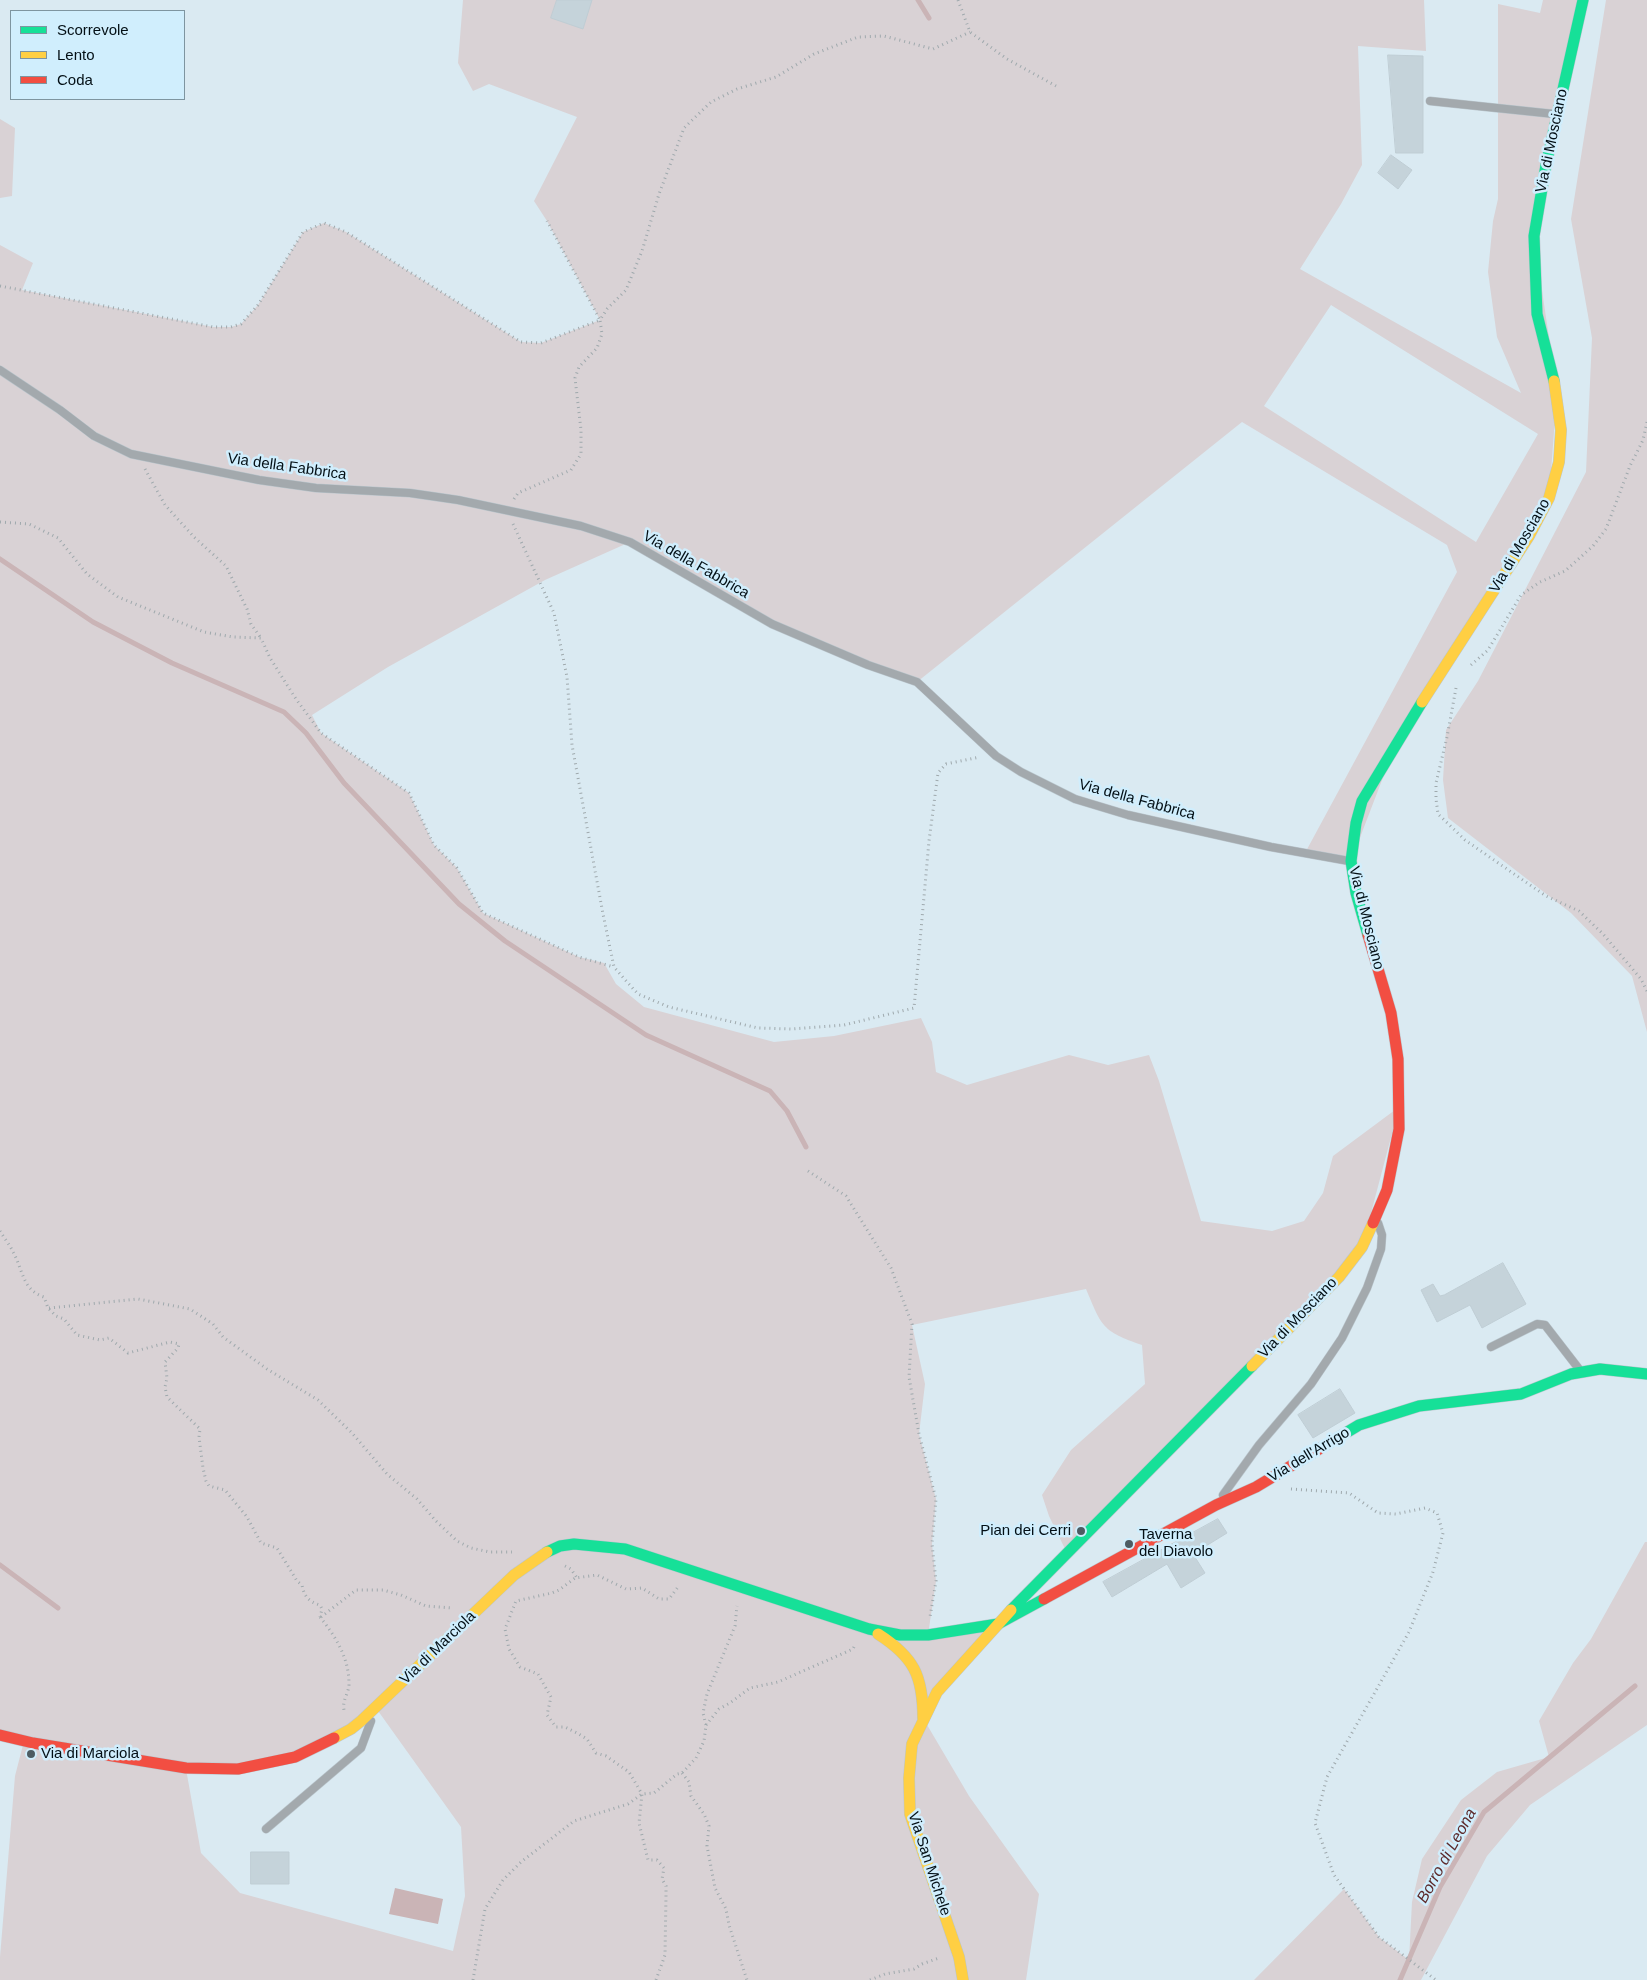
<!DOCTYPE html>
<style>
body{margin:0}
#map{position:relative;width:1647px;height:1980px;overflow:hidden;background:#daeaf2;font-family:Arial,sans-serif}
canvas{display:block}
.legend{position:absolute;left:10px;top:10px;width:175px;height:90px;box-sizing:border-box;background:#d0eefd;border:1px solid #7e95a0;margin:0;padding:6px 9px;list-style:none;font-size:15px;color:#030f15}
.legend li{display:flex;align-items:center;gap:10px;height:25px}
.legend b{width:25px;border:1px solid #7e95a0}
</style>
<div id="map">
<canvas width="1647" height="1980"></canvas>
<ul class="legend">
<li><b style="height:6px;background:#16e098"></b>Scorrevole</li>
<li><b style="height:6px;background:#ffcf43"></b>Lento</li>
<li><b style="height:6px;background:#f24e42"></b>Coda</li>
</ul>
</div>
<script>
const ctx = document.querySelector('canvas').getContext('2d');
ctx.lineJoin = 'round';
function paint(path, color) { ctx.fillStyle = color; ctx.fill(path, 'evenodd'); }
function strokePath(path, color, width, dash) { ctx.strokeStyle = color; ctx.lineWidth = width; ctx.lineCap = dash ? 'butt' : 'round'; ctx.setLineDash(dash || []); ctx.stroke(path); }
function drawText(font, color, halo, rows, align = 'center') {
  ctx.font = font + ' Arial,sans-serif'; ctx.lineWidth = 5; ctx.setLineDash([]); ctx.textBaseline = 'middle'; ctx.strokeStyle = halo; ctx.fillStyle = color; for (const [text, x, y, turn = 0] of rows) {
    ctx.save(); ctx.translate(x, y); ctx.rotate((+turn || 0) * Math.PI / 180); ctx.textAlign = isNaN(turn) ? turn : align; if (halo) ctx.strokeText(text, 0, 0); ctx.fillText(text, 0, 0); ctx.restore();
  }
}
paint(new Path2D(`
 M463,0H1424L1426,51L1358,46L1362,165L1341,204L1300,269L1521,393L1497,337L1488,272L1493,221L1498,199V4L1540,13L1543,0H1583L1534,236L1557,392L1549,498L1397,741L1351,861L1305,853L1457,572L1447,545L1242,422L917,682L772,624L630,542L545,580L388,667L312,715L321,733L409,793L434,845L457,868L483,913L579,957L604,963L616,984L644,1007L774,1042L834,1036L921,1018L932,1042L936,1072L967,1085L1069,1055L1108,1065L1149,1055L1159,1081L1201,1221L1272,1231L1304,1221L1323,1193L1333,1156L1399,1107L1362,1247L1067,1553L1049,1516L1042,1495L1071,1450L1145,1384L1142,1345C1102,1331 1102,1327 1086,1289L912,1325L925,1384L919,1434L936,1499L932,1544L936,1581L928,1635L998,1624L923,1718L969,1796L1039,1894L1026,1980H0V1957L15,1776L24,1741L0,1735V245L33,263L22,290L213,327H231L241,324L258,305L303,232L324,223L346,232L521,342L541,343L600,320L547,221L534,201L577,117L489,84L473,91L458,63ZM1331,305L1538,434L1476,542L1264,406ZM376,1708L461,1827L465,1896L453,1951L240,1893L201,1853L186,1769L295,1757Z
 M1606,0H1647V1032L1632,976L1571,913L1448,818L1443,780L1446,730L1478,681L1586,472L1592,338L1571,219Z
 M0,119L15,128L12,196L0,198Z
 M1645,1542H1647V1725L1530,1805L1487,1856L1421,1980H1254L1344,1889L1379,1937L1409,1960L1412,1902L1422,1859L1461,1800L1497,1772L1549,1757L1539,1721L1573,1663L1591,1639Z`), '#d9d2d5');
paint(new Path2D(`
 M395,1888L443,1899L438,1924L389,1914Z`), '#cab4b6');
strokePath(new Path2D(`
 M918,0L929,18
 M0,559L93,622L172,663L284,712L306,733L344,783L459,904L505,941L646,1035L770,1091L787,1111L806,1147
 M0,1565L58,1608
 M1400,1980L1440,1887L1484,1812L1635,1686`), '#cab4b6', 5);
const building = new Path2D(`
 M557,0H592L583,29L551,18Z
 M1388,55L1423,56V153H1396Z
 M1391,155L1412,170L1398,189L1378,173Z
 M1503,1263L1526,1304L1482,1328L1470,1305L1437,1322L1421,1290L1433,1284L1440,1296L1444,1295Z
 M1340,1389L1355,1413L1313,1438L1298,1415Z
 M1218,1519L1227,1533L1193,1554L1205,1573L1181,1588L1167,1564L1112,1597L1103,1582Z
 M251,1852H289V1884H251Z`);
paint(building, '#c5d3da');
strokePath(building, '#bfcdd4', 1);
const lane = new Path2D(`
 M1430,101L1554,114
 M0,370L60,410L94,436L131,454L259,480L316,488L410,493L458,500L581,526L630,542L772,624L868,665L917,682L996,756L1021,772L1075,799L1128,815L1271,847L1349,861
 M1491,1347L1537,1324L1545,1325L1579,1369
 M1223,1495L1259,1445L1311,1384L1342,1338L1367,1288L1381,1249L1382,1235L1378,1223
 M266,1829L361,1748L371,1721`);
const fast = new Path2D(`
 M1554,381L1537,314L1534,236L1546,165L1583,0
 M1368,935L1356,893L1351,861L1356,823L1362,801L1422,702
 M1344,1434L1359,1425L1419,1406L1521,1394L1571,1374L1600,1369L1647,1374
 M547,1552L560,1546L574,1544L625,1549L869,1629L900,1635H928L998,1624L1044,1599
 M1011,1610L1252,1366`);
const slow = new Path2D(`
 M1422,702L1529,536L1549,498L1559,462L1561,430L1554,381
 M1252,1366L1339,1277L1362,1247L1373,1223
 M878,1634C914,1657 923,1676 923,1718
 M334,1738L351,1729L361,1721L514,1575L547,1552
 M963,1980L959,1957L910,1814L909,1778L912,1744L937,1692L1011,1610`);
const jam = new Path2D(`
 M1368,935L1391,1013L1398,1059L1399,1129L1387,1190L1373,1223
 M1044,1599L1216,1505L1256,1487L1344,1434
 M0,1735L33,1743L186,1768L238,1769L295,1757L334,1738`);
strokePath(lane, '#bac6cd', 9);
strokePath(fast, '#bac6cd', 12);
strokePath(slow, '#bac6cd', 12);
strokePath(jam, '#bac6cd', 12);
strokePath(new Path2D(`
 M958,0L970,32L1007,59L1056,86
 M0,286L213,327H231L241,324L258,305L303,232L324,223L346,232L521,342L541,343L600,320L547,221
 M145,469L165,505L194,537L226,566L247,609L251,624L261,638
 M514,499L518,493L571,470L581,454V430L575,378L579,367L597,348L602,334L600,320L607,309L626,290L642,251L659,194L684,128L711,102L737,89L776,77L814,54L858,37L884,36L933,49L970,32
 M0,522L29,524L58,538L87,574L118,597L204,632L233,637L261,638L270,658L296,699L321,733L409,793L434,845L457,868L483,913L579,957L614,967
 M513,524L554,613L567,677L572,745L603,914L614,967L628,983L638,994L669,1007L758,1028L792,1029L844,1025L914,1008L929,841L938,773L946,764L980,757
 M1471,665L1488,650L1521,595L1540,582L1565,571L1593,546L1606,529L1630,466L1643,440L1647,422
 M1456,688L1447,737L1436,783V799L1438,814L1465,840L1546,896L1579,911L1603,934L1641,979L1647,991
 M808,1171L846,1196L891,1268L912,1324L909,1377L919,1434L936,1499L932,1544L936,1581L930,1617
 M0,1231C4,1238 10,1245 13,1252C23,1269 22,1290 44,1297L48,1308L56,1316L64,1319L77,1335L100,1340L109,1338L128,1353L170,1342L179,1344L178,1348L165,1362L167,1378L165,1387L167,1397L200,1429L199,1437L203,1468L206,1481L209,1486L225,1490L247,1517L261,1543L277,1548L297,1581L302,1585C304,1596 309,1602 320,1605L322,1609L320,1617
 M49,1308L138,1299L190,1309L213,1324L223,1337L267,1369L318,1400L352,1433L387,1474L417,1499L436,1521L457,1541L471,1548L490,1552H512
 M1291,1489L1349,1493L1378,1513L1396,1514L1425,1508L1437,1513L1443,1533L1433,1572L1409,1632L1327,1777L1315,1823L1334,1875L1379,1937L1436,1980
 M565,1566L571,1569L577,1578
 M320,1617C336,1637 349,1658 349,1684C349,1693 342,1700 344,1710
 M321,1617L356,1590H383L401,1595L426,1606L452,1608
 M706,1725L719,1709L730,1703L750,1688L778,1682L853,1649L855,1645
 M682,1773L689,1782L691,1796L704,1814L709,1826L707,1846L715,1888L726,1909L729,1925L747,1980
 M473,1980L485,1909L503,1880L521,1862L574,1821L628,1804L642,1794L654,1793L677,1774L682,1773L696,1758L704,1741L706,1725L703,1713L707,1694L735,1626L737,1606
 M656,1980L665,1955L666,1895V1886L662,1879L664,1868L657,1860H648L639,1823L642,1794L629,1772L606,1756L596,1753L587,1739L577,1733L565,1727H556L547,1715L551,1697L538,1674L520,1667L509,1649L505,1629L516,1601L552,1593L559,1590L575,1578L597,1575L626,1589L642,1588L659,1599H669L678,1587
 M870,1980L885,1974L914,1969L922,1964L939,1958`), '#9fa9ad', 3, [1, 4]);
strokePath(lane, '#a3a9ad', 8);
strokePath(fast, '#16e098', 11);
strokePath(slow, '#ffcf43', 11);
strokePath(jam, '#f24e42', 11);
for (const [x, y, r, color] of [
 [1081,1531,5,"#4e5c62"],
 [1129,1544,5,"#4e5c62"],
 [31,1754,5,"#4e5c62"]
]) { const dot = new Path2D(); dot.arc(x, y, r, 0, 2 * Math.PI); ctx.fillStyle = color; ctx.fill(dot); strokePath(dot, '#d0eefd', 2); }
drawText('15px', '#030f15', '#d0eefd', [
 ["Via di Mosciano",1552,141,-78],
 ["Via della Fabbrica",287,467,8],
 ["Via di Mosciano",1520,546,-60],
 ["Via della Fabbrica",696,565,30],
 ["Via della Fabbrica",1137,800,15],
 ["Via di Mosciano",1366,918,76],
 ["Via di Mosciano",1298,1318,-46],
 ["Via dell'Arrigo",1309,1455,-31],
 ["Via di Marciola",438,1648,-44],
 ["Via San Michele",929,1864,72]
]);
drawText('15px', '#030f15', '#d0eefd', [
 ["Pian dei Cerri",1071,1531,"right"],
 ["Taverna",1139,1535],
 ["del Diavolo",1139,1552],
 ["Via di Marciola",41,1754]
], 'left');
drawText('italic 16px', '#5d2a2b', '#d0eefd', [
 ["Borro di Leona",1447,1856,-61]
]);
</script>
